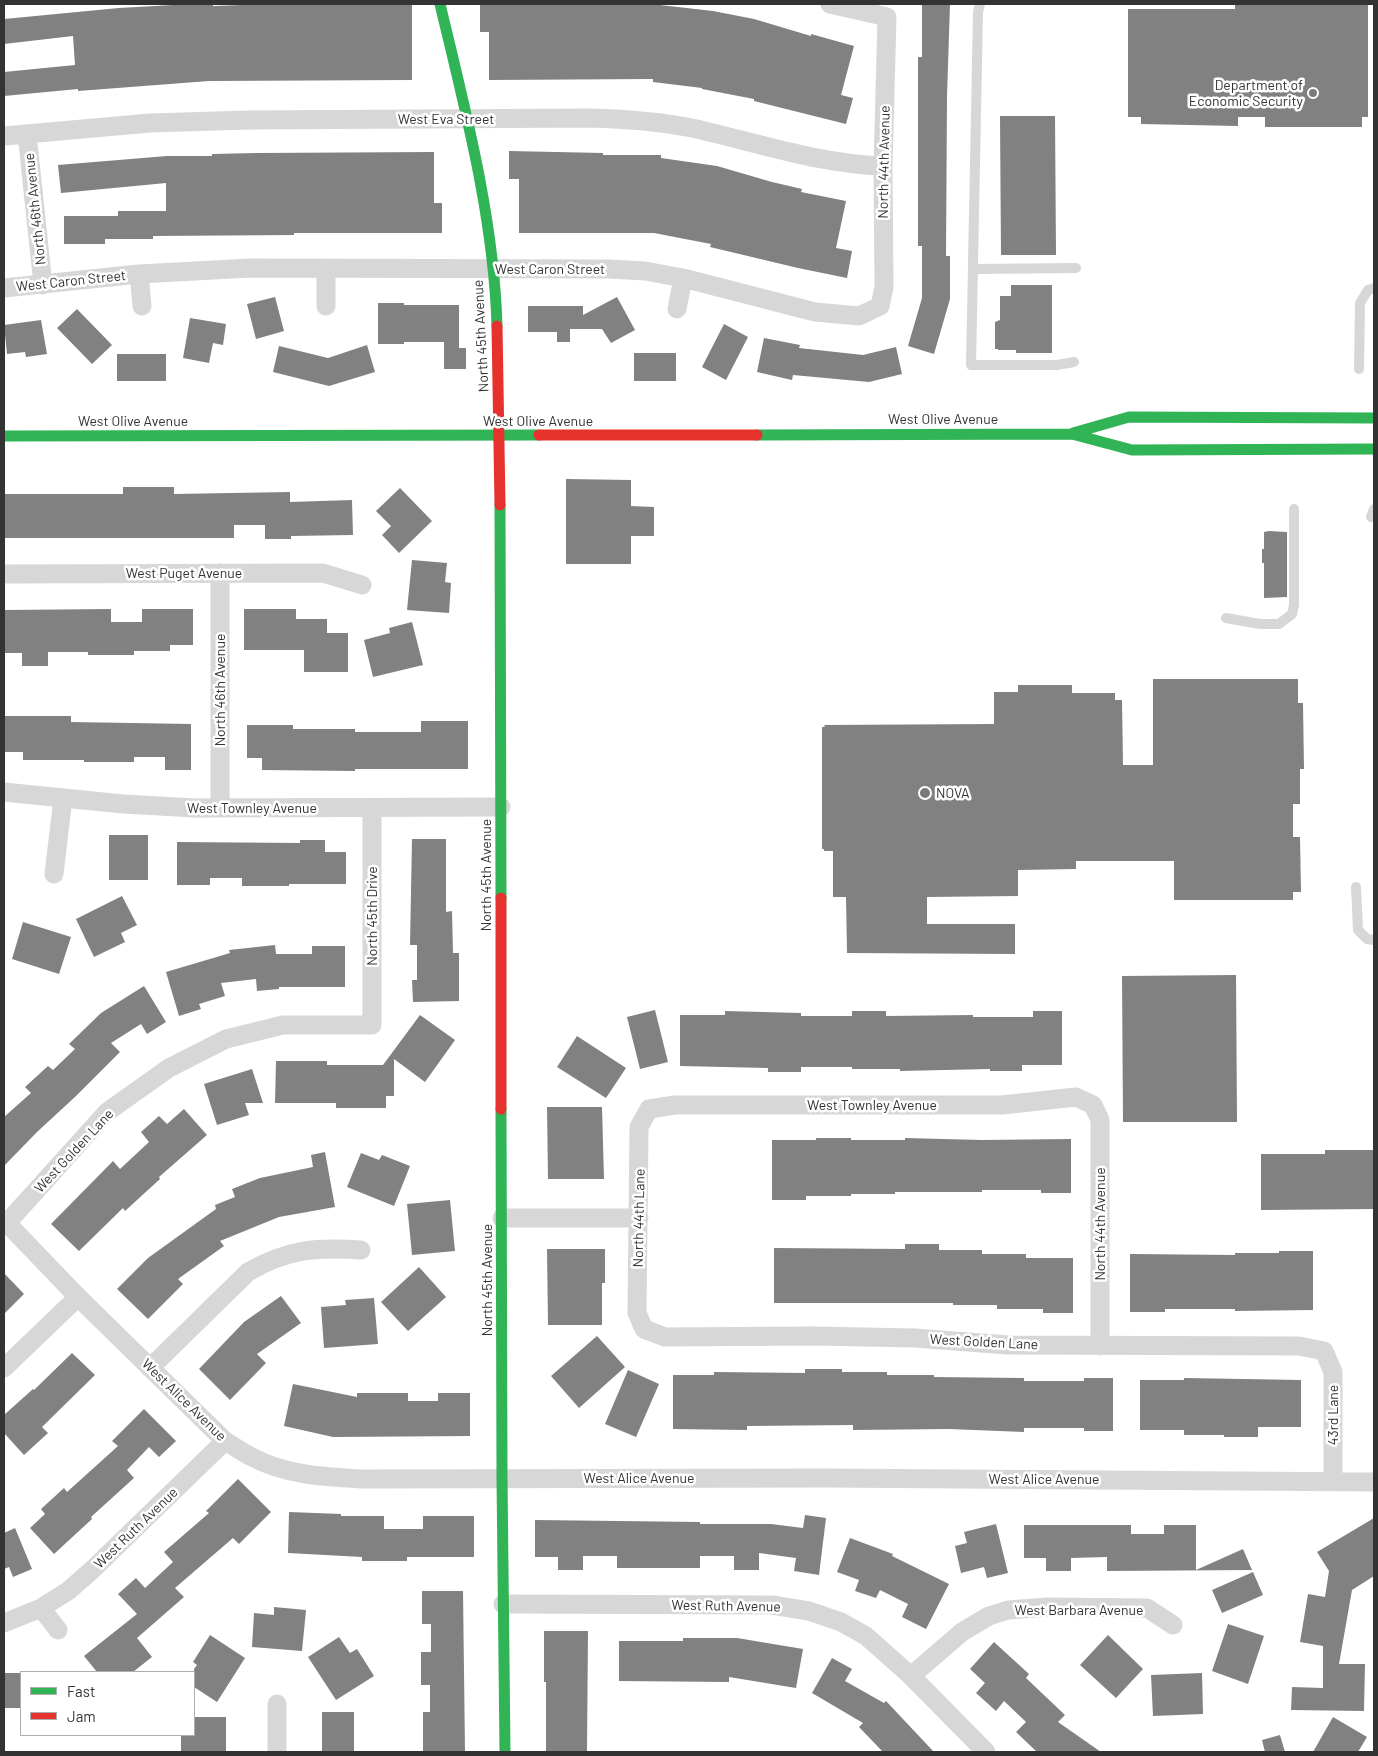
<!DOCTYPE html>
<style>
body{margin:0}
#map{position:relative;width:1378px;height:1756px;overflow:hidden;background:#fff;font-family:Barlow,sans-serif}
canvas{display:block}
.frame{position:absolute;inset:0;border:5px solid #333;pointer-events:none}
.legend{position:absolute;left:20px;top:1671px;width:175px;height:65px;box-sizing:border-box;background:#fff;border:1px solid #adadad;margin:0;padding:6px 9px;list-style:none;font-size:15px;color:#333}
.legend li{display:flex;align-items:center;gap:10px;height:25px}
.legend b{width:25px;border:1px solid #adadad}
</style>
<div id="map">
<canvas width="1378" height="1756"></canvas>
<div class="frame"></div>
<ul class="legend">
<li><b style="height:6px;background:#30b455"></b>Fast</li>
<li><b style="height:6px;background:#e5322d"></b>Jam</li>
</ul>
</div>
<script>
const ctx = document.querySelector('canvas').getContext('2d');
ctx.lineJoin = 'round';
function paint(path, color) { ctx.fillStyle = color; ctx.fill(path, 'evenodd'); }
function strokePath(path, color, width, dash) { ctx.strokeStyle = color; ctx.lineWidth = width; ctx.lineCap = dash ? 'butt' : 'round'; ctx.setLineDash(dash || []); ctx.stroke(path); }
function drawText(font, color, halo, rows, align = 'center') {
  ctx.font = font + ' Barlow,sans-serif'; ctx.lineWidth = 5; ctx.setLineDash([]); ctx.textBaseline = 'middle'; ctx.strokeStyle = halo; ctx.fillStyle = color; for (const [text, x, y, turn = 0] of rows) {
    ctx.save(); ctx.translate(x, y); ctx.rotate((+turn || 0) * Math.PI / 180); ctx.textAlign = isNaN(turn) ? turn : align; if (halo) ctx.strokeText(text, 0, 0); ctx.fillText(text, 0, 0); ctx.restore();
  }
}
paint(new Path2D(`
 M191,4H213V6L270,4H412V80L209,81L78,91V89L4,96V72L75,65L73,36L4,44V19L119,8Z
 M480,4H651L713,11L754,19L811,36V34L854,46L841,95L853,98L846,124L754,101V99L702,89V88L653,82V79L489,80V32H480Z
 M922,4H950L947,96L946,256H950V299L934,354L908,346L922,298V246H918V57H922Z
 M1235,4H1368V117H1362V127H1265V117H1238V126L1141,124V117H1128V9H1235Z
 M1000,116H1055L1056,255H1001Z
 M509,151L603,153V155H661V158L717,166L772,182L802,189L801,192L846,201L836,248L852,251L847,278L798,268L710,247L711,244L654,233H519V179H509Z
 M434,152V203H442V233H294V235L153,236V239H105V244H64V216H118V211H166V183L61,193L58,165L167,156H212V154L257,153Z
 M1011,285H1052V353H1016V350H998V349H995V322L1000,320V296H1011Z
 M275,297L284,331L256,339L247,304Z
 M617,297L635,330L611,343L602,329H570V342H557V332H528V306H583V315Z
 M378,303H404V305H459V348H466V369H444V342H404V344H378Z
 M77,309L112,345L92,364L57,328Z
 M190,318L226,324L223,345L213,343L209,363L183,358Z
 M41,320L47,354L26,357L25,352L7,354L4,325Z
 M724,324L748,337L726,380L702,367Z
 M764,338L800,345L799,348L863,355L896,347L902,374L869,382L793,375L792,380L757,372Z
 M367,345L375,372L329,386L273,372L279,346L328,358Z
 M634,353H676V381H634Z
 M117,354H166V381H117Z
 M566,479L631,480V506L654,507V536H631V564H566Z
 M123,487H174V494L290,492V502L352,500L353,535L291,536V539H265V525H234V538H4V494H123Z
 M400,488L432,521L399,553L382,535L391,526L376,511Z
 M1269,531L1287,532V597L1264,598V563H1262V549H1264V532Z
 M412,560L447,563L445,582L451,583L449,613L407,610Z
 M111,609V622H142V609H193V645H170V651H134V655H88V652H48V666H22V653H4V610Z
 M244,609H296V619H327V633H348V672H304V650H244Z
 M412,622L423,665L373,677L364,640L390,633L389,628Z
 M1153,679H1298V703H1303L1304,769H1300V804H1293V837H1300L1301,892H1293V900H1174V861H1076V869L1018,870V896L927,897V924H1015V954L847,953L846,897H833V851H824V849H822V727H825L824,725L994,724V692H1018V685H1072V693H1115V700H1122L1123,765H1153Z
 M4,716H71V722L191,724V770H165V757H134V762H84V760H23V752H4Z
 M421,721H468V769H355V771L262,770V758H247V725H293V729H355V732H421Z
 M109,835H148V880H109Z
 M412,839H446V912L452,911L453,953H459V1001L413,1002L412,980H417V945H410Z
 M300,840H325V852H346V884H289V886H242V878H210V885H177V842L300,843Z
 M122,896L137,925L121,933L125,942L94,957L76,919Z
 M23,922L71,937L59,974L12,959Z
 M275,945L276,954H312V946H345V987H279V989L257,991L256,979L221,983L225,996L199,1004L201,1009L179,1016L166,972L230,953L229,950Z
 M1236,975L1237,1122H1123L1122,976Z
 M144,986L166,1022L147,1034L141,1024L111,1043L120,1052L76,1096L37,1132L4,1166V1117L31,1093L25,1087L48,1066L53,1070L75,1049L69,1044L101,1013Z
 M655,1010L668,1062L640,1069L627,1017Z
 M725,1011L801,1013V1016H852V1011H886V1016L973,1015V1017H1033V1011H1062V1065H1022V1071H990V1069L900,1071V1069H852V1067H801V1072H768V1068L680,1066V1015H725Z
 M420,1015L455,1040L425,1082L394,1059V1096H386V1108H336V1103H275L276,1061H327V1065H383Z
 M577,1036L626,1068L606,1098L557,1067Z
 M252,1069L263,1103H245L249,1115L217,1125L204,1084Z
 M547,1107H602L604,1179H548Z
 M184,1109L207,1135L159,1177L160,1179L125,1211L123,1208L79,1251L51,1224L113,1161L120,1169L149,1142L141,1132L159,1116L167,1124Z
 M816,1138H851V1140H905V1138L982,1140L1071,1139V1193H1041V1190H982V1192H895V1194H851V1196H806V1200H772V1140H816Z
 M1325,1150H1374V1209L1261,1210V1154H1325Z
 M325,1152L335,1207L279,1217L220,1241L224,1246L178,1279L183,1284L148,1319L117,1289L148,1258L216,1209L215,1205L235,1197L232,1189L260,1178L313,1167L311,1155Z
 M361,1153L379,1160L382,1155L410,1166L394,1206L347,1187Z
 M450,1200L455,1251L412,1255L407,1204Z
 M905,1244H939V1250H982V1254H1026V1258H1073V1313H1043V1309H997V1305H953V1303H774V1248L905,1249Z
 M547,1249H605V1283H602V1325H548Z
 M1279,1251H1313V1310L1235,1311V1309H1165V1312H1130V1254L1235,1255V1253H1279Z
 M419,1267L446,1297L408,1331L381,1302Z
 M4,1273L24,1294L4,1314Z
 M281,1296L301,1323L257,1354L266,1363L230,1400L199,1369L244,1322Z
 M374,1298L378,1344L324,1348L321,1307L346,1305L345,1300Z
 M597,1336L625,1367L579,1408L551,1376Z
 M72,1353L95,1375L42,1427L48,1433L24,1455L4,1433V1415L33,1389L34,1390Z
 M805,1369H842V1372H887V1375H934V1377L1024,1378V1381H1084V1378H1113V1431H1084V1428H1024V1432L949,1429L853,1430V1425L747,1426V1430L673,1429V1375H714V1372L805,1373Z
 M628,1370L659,1384L636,1437L605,1424Z
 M1184,1378L1301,1380V1427H1258V1437H1224V1435H1184V1430H1140V1380H1184Z
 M293,1384L357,1397V1393H408V1401H438V1393H470V1436L333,1437L284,1426Z
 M144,1409L176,1441L159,1457L149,1447L127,1470L134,1478L91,1517L92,1519L54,1554L30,1528L45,1514L41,1509L64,1488L67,1492L118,1446L112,1441Z
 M238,1479L271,1512L239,1544L233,1538L175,1588L184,1597L137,1638L152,1657L133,1672H97L84,1656L137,1614L118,1594L136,1578L145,1588L173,1562L164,1552L209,1513L206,1511Z
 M289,1512L341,1514V1516H384V1529H423V1516H474V1557H407V1561H362V1557L288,1553Z
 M805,1515L826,1518L819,1575L794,1571L796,1558L759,1553V1570H734V1556H700V1568H617V1556H583V1570H558V1557H535V1520L700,1522V1524H771L803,1528Z
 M1374,1518V1576L1352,1590L1339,1664H1365L1364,1711L1291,1710L1292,1687L1323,1688V1646L1300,1642L1308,1594L1325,1597L1329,1571L1317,1552Z
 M996,1524L1008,1573L987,1578L984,1567L961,1573L955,1546L967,1543L964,1532Z
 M1024,1525H1131V1534H1164V1525H1196V1570L1243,1549L1252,1570L1107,1571V1557L1071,1558V1571H1046V1558H1024Z
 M15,1528L32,1569L13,1577L9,1567L4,1569V1533Z
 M850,1538L893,1554L892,1556L949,1584L926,1629L902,1617L908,1604L880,1590L876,1598L855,1591L859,1580L837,1572Z
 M1253,1572L1263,1595L1222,1613L1212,1590Z
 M422,1591H463L465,1752H423V1712H430V1685H421V1652H431V1624H422Z
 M274,1607L306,1610L302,1651L252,1647L254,1613L274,1615Z
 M1228,1624L1264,1636L1248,1684L1212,1671Z
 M544,1631H588L587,1751H546V1682H544Z
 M210,1635L245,1658L217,1702L194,1687V1669L197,1665L193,1662Z
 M1108,1635L1143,1669L1116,1698L1080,1665Z
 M339,1637L350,1653L357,1649L374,1676L336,1700L308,1657Z
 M683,1638H737L803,1649L796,1688L729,1677V1682L619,1681V1641H683Z
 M994,1642L1029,1674L1026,1678L1065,1715L1058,1722L1101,1752H1037L1016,1732L1026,1722L1004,1701L996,1711L976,1693L985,1683L970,1669Z
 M832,1658L852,1669L845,1681L884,1703L886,1701L934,1752H883L859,1727L863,1723L812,1693Z
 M4,1673H21V1708H4Z
 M1202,1673L1203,1714L1153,1716L1151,1675Z
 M322,1712H354V1752H322Z
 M194,1717H226V1752H181V1735H194Z
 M1333,1717L1367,1737L1358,1752H1313Z
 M1280,1735L1285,1752H1265L1262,1740Z`), '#818181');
strokePath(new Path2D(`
 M980,4L978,12L971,365H1057L1074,362
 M973,269L1076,268
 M1359,369L1360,303L1368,290L1374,288
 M1371,517L1374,509
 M1226,618L1260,624H1279L1292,614L1294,605V509
 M1356,887L1358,930L1367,939L1374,940`), '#d7d7d7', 10);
strokePath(new Path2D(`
 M27,134L43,285
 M4,136L150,123L249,120L589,118C624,119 658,121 692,128C755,142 818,164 883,166
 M326,269V306
 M139,274L142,306
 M4,288L139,274L251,268L608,269L645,271L683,278L815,312L859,316L880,306L884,287L883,166L887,17L830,4
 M677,309L683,278
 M220,573V808
 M4,574L323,573L362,585
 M4,792L123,804L195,808L501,807
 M54,874L63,798
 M502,1218H639
 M4,1220L78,1297L225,1441C234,1446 242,1452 252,1457C285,1475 325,1477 362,1479L826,1478L1374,1482
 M7,1223L107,1112L169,1068L226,1039L283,1025H372V808
 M1100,1346V1120L1093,1105L1076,1097L1002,1105H675L649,1109L639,1127L637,1313L644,1329L665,1337L813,1336L915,1338L1008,1345L1299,1346L1324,1351L1333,1372V1481
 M4,1368L78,1297
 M150,1368L248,1272C288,1249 316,1247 361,1250
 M503,1604L772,1605L809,1611L841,1622L866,1636L911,1676L986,1752
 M41,1608L58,1630
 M4,1623L41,1608L68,1591L91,1571L225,1441
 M911,1676L962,1632L989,1616L1008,1610L1048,1607L1147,1608L1173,1625
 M277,1704V1752`), '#d7d7d7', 19);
strokePath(new Path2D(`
 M440,4C465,109 494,218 497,326
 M1073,433L1129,417L1374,418
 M757,435L1072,434L1132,450L1374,449
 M4,436L539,435
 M500,505L501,898
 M501,1109L502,1478L505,1752`), '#30b455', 11);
strokePath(new Path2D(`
 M497,326L500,505
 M539,435H757
 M501,898V1109`), '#e5322d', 11);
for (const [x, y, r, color] of [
 [1313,93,5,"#7a7a7a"],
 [925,793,6,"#7a7a7a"]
]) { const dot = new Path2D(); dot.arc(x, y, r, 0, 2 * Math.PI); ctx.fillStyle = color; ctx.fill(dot); strokePath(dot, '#fff', 2); }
drawText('14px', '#333', '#fff', [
 ["Department of",1303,85],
 ["Economic Security",1303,101],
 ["NOVA",936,793,"left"]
], 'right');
drawText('14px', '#333', '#fff', [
 ["West Eva Street",446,119],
 ["North 44th Avenue",884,162,-89],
 ["North 46th Avenue",35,209,-96],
 ["West Caron Street",550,269],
 ["West Caron Street",71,281,-6],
 ["North 45th Avenue",481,336,-93],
 ["West Olive Avenue",943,419],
 ["West Olive Avenue",133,421],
 ["West Olive Avenue",538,421],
 ["West Puget Avenue",184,573],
 ["North 46th Avenue",220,690,-90],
 ["West Townley Avenue",252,808],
 ["North 45th Avenue",486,875,-90],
 ["North 45th Drive",372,916,-90],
 ["West Townley Avenue",872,1105],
 ["West Golden Lane",74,1151,-47],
 ["North 44th Lane",639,1218,-89],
 ["North 44th Avenue",1100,1224,-90],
 ["North 45th Avenue",487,1280,-90],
 ["West Golden Lane",984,1342,3],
 ["West Alice Avenue",184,1400,44],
 ["43rd Lane",1333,1415,-90],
 ["West Alice Avenue",639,1478],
 ["West Alice Avenue",1044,1479],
 ["West Ruth Avenue",136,1528,-44],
 ["West Ruth Avenue",726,1606,1],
 ["West Barbara Avenue",1079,1610]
]);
</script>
